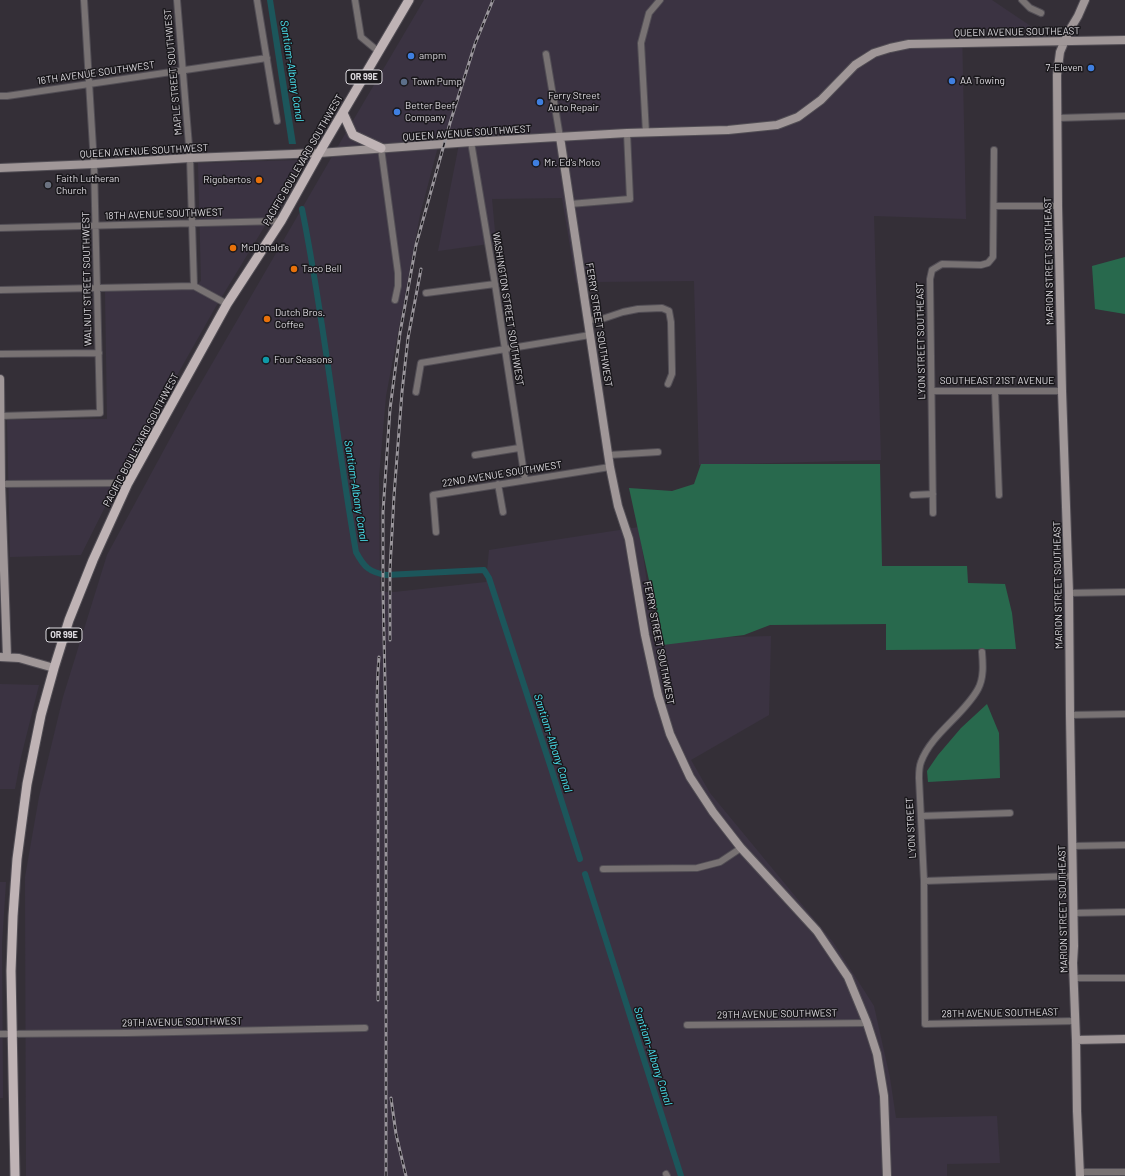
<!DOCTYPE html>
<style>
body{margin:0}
canvas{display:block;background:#342f37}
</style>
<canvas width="1125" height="1176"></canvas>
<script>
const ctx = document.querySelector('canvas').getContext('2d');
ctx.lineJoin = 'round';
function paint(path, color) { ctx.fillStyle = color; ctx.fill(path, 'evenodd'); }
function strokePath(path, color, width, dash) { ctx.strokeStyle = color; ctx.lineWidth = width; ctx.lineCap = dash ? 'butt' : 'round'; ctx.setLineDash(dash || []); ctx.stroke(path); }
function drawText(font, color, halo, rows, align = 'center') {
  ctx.font = font + ' Barlow,sans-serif'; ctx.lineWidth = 3; ctx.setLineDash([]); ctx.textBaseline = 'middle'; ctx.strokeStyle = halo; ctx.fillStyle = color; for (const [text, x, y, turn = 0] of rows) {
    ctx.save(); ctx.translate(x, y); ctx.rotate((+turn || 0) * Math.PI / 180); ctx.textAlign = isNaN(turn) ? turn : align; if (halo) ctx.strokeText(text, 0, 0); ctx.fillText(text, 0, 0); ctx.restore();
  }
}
paint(new Path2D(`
 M424,0H992L1035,29H962L966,219L874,216L881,460L699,465L694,281L592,282L576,283L562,198L492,199L496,243L438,251L461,134L441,135L420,215L386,396L379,477L380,592H394L486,582L489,550L639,527L655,639L771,636L769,715L691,760L710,793L833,942L874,1006L890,1078L896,1118L997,1116L1000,1163L947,1164V1176H26L25,877L39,797L63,697L107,555L191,400L341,141Z
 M301,160L263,229L215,308L124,469L81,555L10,557L7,420L107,419L105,290L192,289L201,281L198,163Z
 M0,684L39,685L21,757L15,789H0Z
 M0,882H6L2,944L3,1098H0Z`), '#3b3342');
paint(new Path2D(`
 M1125,257V314L1095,309L1092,266Z
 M701,464H880L882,566H967L968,583L1005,584L1012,613L1016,649L886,650V624L770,625L744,635L663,645L629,488L672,491L694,484Z
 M987,704L999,733L1000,778L928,782L927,771L938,755L961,728Z`), '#28694d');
paint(new Path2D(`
 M267,0H273L296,144H289Z`), '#1c565b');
strokePath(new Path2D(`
 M302,209C325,323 336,438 356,552C364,567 369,572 386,575L484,570L489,578L551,768L580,859
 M585,874L681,1176`), '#1c565b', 6);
const street = new Path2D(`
 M177,0L190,158L194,286
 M257,0L277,121
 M355,0L361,37L379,52
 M1022,0L1030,8L1041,13
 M546,54L560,137
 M0,96H7L267,58
 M1058,118L1125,116
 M646,133L641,43L649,13L660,0
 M471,142L495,284L525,480
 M381,148L398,273V286L395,300
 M570,204L630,199L627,133
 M994,206H1058
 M0,228L281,221
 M0,290L194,286L227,304
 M426,293L495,284
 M588,320L602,319L623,312L638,309L662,308L669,311L671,322L672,369V374L668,384
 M0,354L99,353
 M932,391H1062
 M995,391L999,495
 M416,392L421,363L590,335
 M0,416L100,413L94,164L84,0
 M475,455L519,448
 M609,455L658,452
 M1,484L128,483
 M498,484L503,512
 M913,495L933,494
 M933,513L930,279L932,270L942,264L981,265L988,263L993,257L994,150
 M436,532L433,495L610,467
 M1069,593L1125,592
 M982,652C983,664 984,678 978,689C964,715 931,734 921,762C919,767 919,773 919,778L924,881L925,1024L1075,1021
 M1070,715L1125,714
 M921,816L1010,813
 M1072,846L1125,845
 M603,869L697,868L720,862L741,848
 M924,881L1072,876
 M1074,913L1125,912
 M1074,978H1125
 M687,1025L867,1023
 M0,1034L127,1033L365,1028
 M1081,1172H1125
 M666,1174L667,1176`);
const secondary = new Path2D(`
 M560,137L610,467L618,506L629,539L645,635L658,695L670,734L690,777L713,812L741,848L817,931L848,977L867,1023L877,1054L884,1096L887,1176
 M0,168L94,164L190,158L319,153L471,142L627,133L728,130L777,125L798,117L821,100L855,65L874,53L890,48L909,44L1125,40
 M0,379L1,484L7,657
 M0,657L19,658L54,668
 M1076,1040L1125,1039
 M1080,1176L1077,1111L1076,1040L1073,963L1074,946L1070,715L1069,593L1062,391L1058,206L1057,75L1060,52L1069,31L1078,16L1085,0`);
const primary = new Path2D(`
 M343,113L353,135L381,148
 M15,1176L11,971L13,916L17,859L27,784L41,715L54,668L69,620L93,560L128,483L227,304L281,221L319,153L409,0`);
strokePath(street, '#524e55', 8);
strokePath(secondary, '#524e55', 10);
strokePath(primary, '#524e55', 11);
strokePath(street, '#787273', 6);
strokePath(secondary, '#a09798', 8);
strokePath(primary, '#bfb3b5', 9);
const rail = new Path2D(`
 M390,640V569L394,496L402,392L408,338L421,269
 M378,1000C378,929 378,857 378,785C378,742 375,700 379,657
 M391,1098L396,1134L406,1176
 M386,1176V727L383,591V512L390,409L400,333L416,245L450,123L475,44L493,0`);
strokePath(rail, '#9a969c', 3);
strokePath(rail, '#1a181c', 1.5, [4.5]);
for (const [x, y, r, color] of [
 [411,56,4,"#3f7fe0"],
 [1091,68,4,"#3f7fe0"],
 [952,81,4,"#3f7fe0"],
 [404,82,4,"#5c6f8a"],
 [540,102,4,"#3f7fe0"],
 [397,112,4,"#3f7fe0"],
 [536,163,4,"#3f7fe0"],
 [259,180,4,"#e8710a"],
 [48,185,4,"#6b7280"],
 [233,248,4,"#e8710a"],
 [294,269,4,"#e8710a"],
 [267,319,4,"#e8710a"],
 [266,360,4,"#0f9aa8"]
]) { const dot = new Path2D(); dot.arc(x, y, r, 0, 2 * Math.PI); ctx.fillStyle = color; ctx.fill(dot); strokePath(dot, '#1a181c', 1.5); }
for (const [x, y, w] of [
 [364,77,36],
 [64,635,36]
]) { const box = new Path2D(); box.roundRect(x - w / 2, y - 7, w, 14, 3); ctx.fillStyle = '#1a181c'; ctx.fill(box); strokePath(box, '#dddadf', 1); }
drawText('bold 9px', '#dddadf', null, [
 ["OR 99E",364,77],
 ["OR 99E",64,635]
]);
drawText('10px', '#dddadf', '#1a181c', [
 ["QUEEN AVENUE SOUTHEAST",1017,32,-1],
 ["MAPLE STREET SOUTHWEST",173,72,-95],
 ["16TH AVENUE SOUTHWEST",96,73,-8],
 ["QUEEN AVENUE SOUTHWEST",467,133,-4],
 ["QUEEN AVENUE SOUTHWEST",144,151,-3],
 ["PACIFIC BOULEVARD SOUTHWEST",303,160,-60],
 ["18TH AVENUE SOUTHWEST",164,214,-2],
 ["MARION STREET SOUTHEAST",1049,261,-91],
 ["WALNUT STREET SOUTHWEST",87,279,-91],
 ["WASHINGTON STREET SOUTHWEST",508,309,81],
 ["FERRY STREET SOUTHWEST",599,325,81],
 ["LYON STREET SOUTHEAST",921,341,-91],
 ["SOUTHEAST 21ST AVENUE",997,381],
 ["PACIFIC BOULEVARD SOUTHWEST",141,440,-62],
 ["22ND AVENUE SOUTHWEST",502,474,-9],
 ["MARION STREET SOUTHEAST",1058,585,-91],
 ["FERRY STREET SOUTHWEST",659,643,79],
 ["LYON STREET",911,828,-93],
 ["MARION STREET SOUTHEAST",1063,909,-91],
 ["28TH AVENUE SOUTHEAST",1000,1013,-1],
 ["29TH AVENUE SOUTHWEST",777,1014,-1],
 ["29TH AVENUE SOUTHWEST",182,1022,-1]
]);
drawText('10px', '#dddadf', '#1a181c', [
 ["ampm",419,56],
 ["7-Eleven",1083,68,"right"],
 ["AA Towing",960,81],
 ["Town Pump",412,82],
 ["Ferry Street",548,96],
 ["Auto Repair",548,108],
 ["Better Beef",405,106],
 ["Company",405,118],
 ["Mr. Ed's Moto",544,163],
 ["Faith Lutheran",56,179],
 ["Church",56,191],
 ["Rigobertos",251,180,"right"],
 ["McDonald's",241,248],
 ["Taco Bell",302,269],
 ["Dutch Bros.",275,313],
 ["Coffee",275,325],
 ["Four Seasons",274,360]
], 'left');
drawText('italic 11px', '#4be8f5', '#1a181c', [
 ["Santiam-Albany Canal",292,71,81],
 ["Santiam-Albany Canal",356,491,81],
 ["Santiam-Albany Canal",553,743,72],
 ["Santiam-Albany Canal",653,1056,72]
]);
</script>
